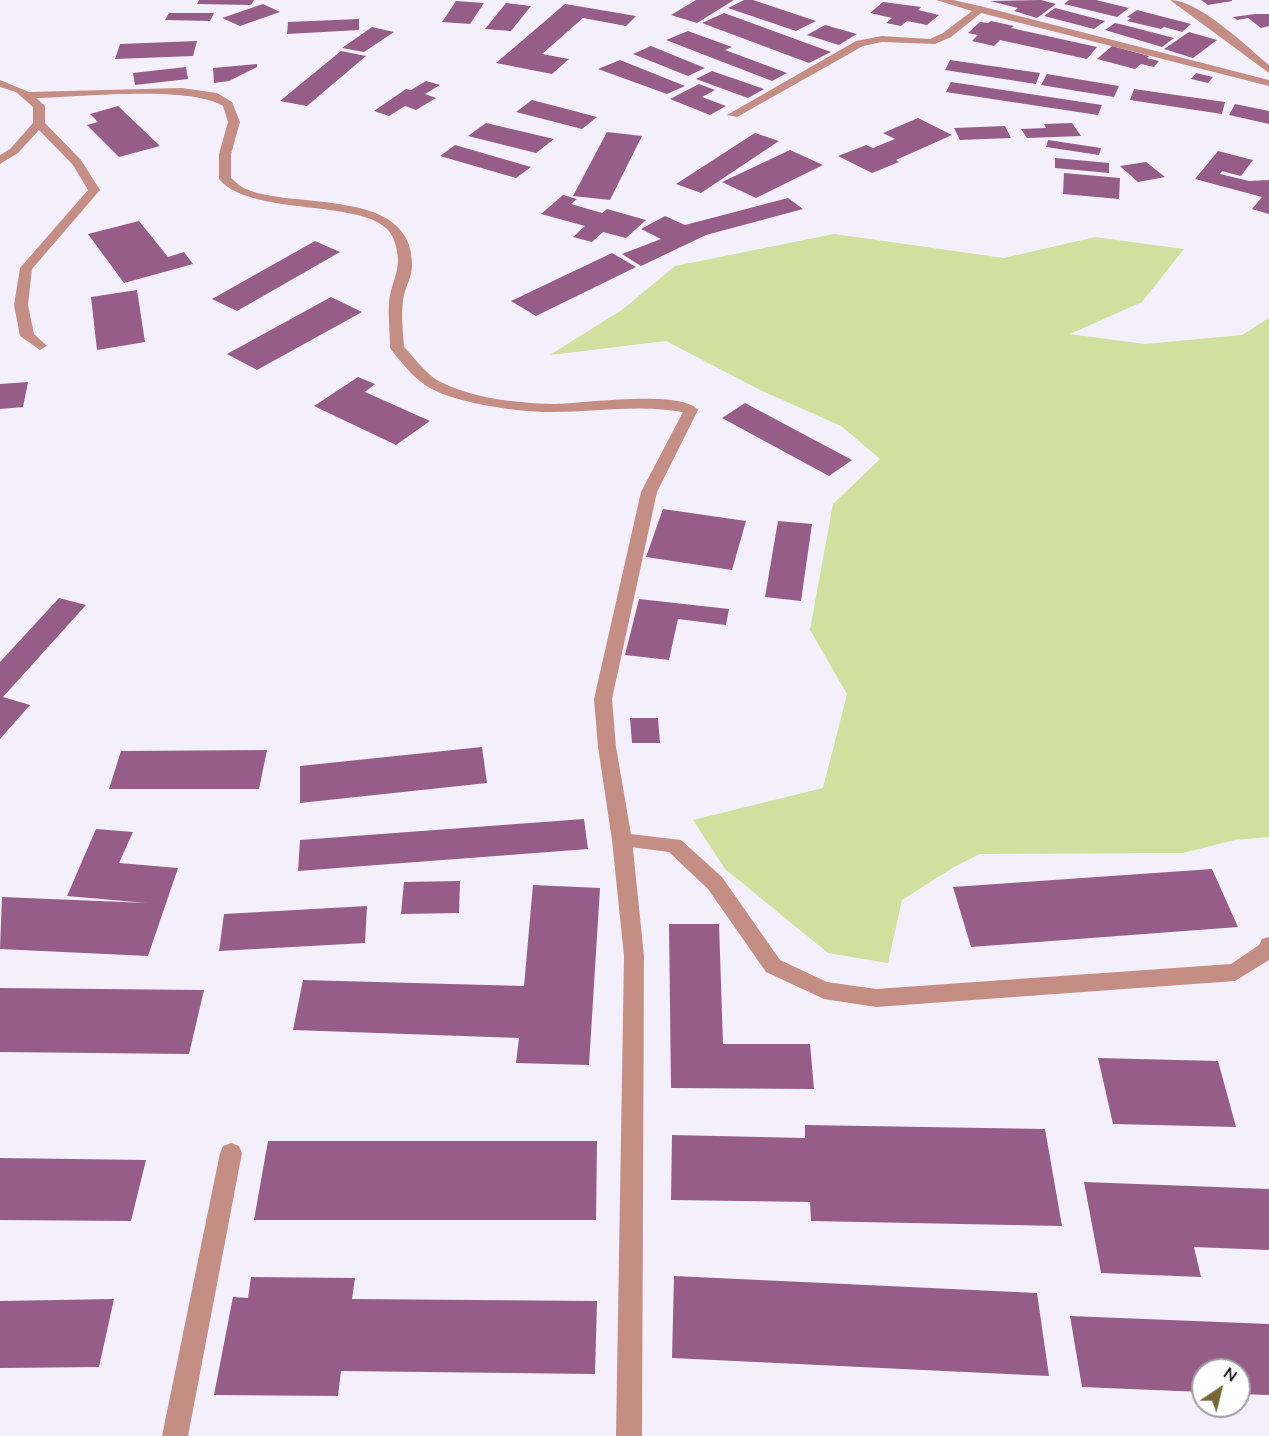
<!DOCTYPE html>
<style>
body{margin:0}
#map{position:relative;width:1269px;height:1436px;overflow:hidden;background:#f4f0fb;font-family:"Nunito Sans",sans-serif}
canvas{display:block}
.north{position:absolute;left:1191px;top:1358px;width:60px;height:60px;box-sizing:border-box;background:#fff;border:2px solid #9f9ea1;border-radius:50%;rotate:35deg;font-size:16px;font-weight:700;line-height:24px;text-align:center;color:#0f0c14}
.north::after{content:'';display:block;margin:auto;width:21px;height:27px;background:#766734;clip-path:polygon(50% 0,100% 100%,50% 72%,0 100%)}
</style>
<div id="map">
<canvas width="1269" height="1436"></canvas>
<div class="north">N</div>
</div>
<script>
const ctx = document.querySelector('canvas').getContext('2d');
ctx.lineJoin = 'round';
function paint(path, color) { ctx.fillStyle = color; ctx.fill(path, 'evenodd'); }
paint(new Path2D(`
 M834,234L1004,258L1095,237L1184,249L1142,302L1070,334L1145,344L1242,335L1269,318V837L1235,840L1183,853L980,854L954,867L902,900L888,963L828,953L725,869L693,820L823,788L847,694L810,630L833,504L880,459L841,426L760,390L666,341L550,355L623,309L675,266Z`), '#d2e09f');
paint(new Path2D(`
 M199,0H254L251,5L197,4Z
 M696,0H734L697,23L671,15Z
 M744,0H753L816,21L796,31L728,8Z
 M1041,0L1056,4L1037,18L1014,11L1018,8L990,1Z
 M1069,0H1096L1129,8L1117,17L1064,4Z
 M1201,0H1232V1L1208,5Z
 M456,1L484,3L470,24L442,22Z
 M883,2L921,7L918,10L939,15L927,25L907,21L901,26L886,23L892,18L870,13Z
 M506,3L531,6L511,31L485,29Z
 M263,4L280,12L240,26L222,18Z
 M565,4L636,16L626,26L583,18L542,54L569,59L552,74L496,63Z
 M1055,8L1105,21L1094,29L1044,16Z
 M1137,10L1191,24L1182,32L1164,27L1161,29L1127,21L1131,18L1127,17Z
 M169,13H214L210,21L165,20Z
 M724,13L831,52L809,63L702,23Z
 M1255,14H1269V26L1261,28L1248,18L1237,20L1233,17Z
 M359,19V30L287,34L288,22Z
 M991,21L1014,26L1011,28L1097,47L1087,59L1000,40L994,46L972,41L978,35L968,33L980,22L988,23Z
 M1115,23L1124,25L1174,38L1162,47L1105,30Z
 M825,25L857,34L839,45L807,35Z
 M372,27L394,32L364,52L342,48Z
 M688,31L732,47L725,50L787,73L772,81L666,40Z
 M1189,32L1217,40L1193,58L1164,49Z
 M197,41L193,56L115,59L120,44Z
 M651,46L705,68L688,76L633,54Z
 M1112,46L1149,56L1147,58L1159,61L1154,67L1141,64L1135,69L1097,59Z
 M341,51L366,56L307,106L280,101Z
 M620,60L685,86L667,94L598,69Z
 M950,60L1040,73L1036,84L945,70Z
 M257,64V67L229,81L214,83L213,68Z
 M186,67L188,79L135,85L133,73Z
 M712,71L764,89L748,98L696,79Z
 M1196,73L1213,77L1208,83L1191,79Z
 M1047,74L1119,86L1114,97L1041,85Z
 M426,81L440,85L425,94L436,98L416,110L405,106L389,116L374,111L406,89L411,90Z
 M951,82L1102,105L1098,115L946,92Z
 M699,84L715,90L702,97L726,106L710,115L670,99Z
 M1134,89L1225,102L1222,114L1130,100Z
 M532,100L597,117L582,129L516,112Z
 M1235,104L1269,111V124L1229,115Z
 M118,106L160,146L119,157L87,125L98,122L90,114Z
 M918,118L952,135L896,160L899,162L872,173L838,156L866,145L873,148L895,139L883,133Z
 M486,123L554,139L536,153L468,136Z
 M1072,123L1081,136L1027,138L1021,129L1046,128L1044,124Z
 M1005,126L1011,138L960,140L954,128Z
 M607,132L642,136L610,200L573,196Z
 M755,133L779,141L701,193L676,184Z
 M1048,140L1101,148L1099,155L1046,147Z
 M455,145L531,167L516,178L440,156Z
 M790,150L823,165L756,198L722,182Z
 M1218,151L1253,160L1241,176L1222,171L1220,174L1249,181L1269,180V214L1252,209L1262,197L1195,179Z
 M1055,158L1109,163V173L1055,168Z
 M1146,162L1165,177L1138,182L1120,166Z
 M1064,173L1120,178L1119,199L1063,194Z
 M563,195L577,199L571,204L602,213L607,209L646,220L626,238L603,232L592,242L573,237L585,226L541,214Z
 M788,198L803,209L706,235L641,266L622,254L661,239L641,229L665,216L685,225Z
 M139,221L168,257L184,252L193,264L124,283L88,234Z
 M315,241L340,252L237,311L212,299Z
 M612,253L636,267L536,316L511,301Z
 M137,290L145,342L97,350L91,297Z
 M331,297L362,312L257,370L227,354Z
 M358,377L375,384L365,392L430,421L396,445L314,406Z
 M28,382L23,407L0,409V384Z
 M745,403L852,460L829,476L722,418Z
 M663,509L746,521L732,570L646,557Z
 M778,521L812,524L801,601L765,597Z
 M59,598L86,605L3,697L30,705L0,739V662Z
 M639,599L729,609L726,625L678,619L669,660L625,655Z
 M630,718H658L660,743H632Z
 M482,747L487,783L300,803V766Z
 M267,750L259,789H109L121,751Z
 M584,819L588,849L298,871L300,840Z
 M96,829L133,832L119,863L178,868L148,956L0,949L2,897L147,903L67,896Z
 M1212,869L1238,927L971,947L953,887Z
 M460,881L459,913L401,914L404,882Z
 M533,885L600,888L589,1065L516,1063L519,1038L293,1030L303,980L524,986Z
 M367,906L365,943L219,951L224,914Z
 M669,924H719L723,1044H810L814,1089L671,1088Z
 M0,988L204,990L189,1054L0,1052Z
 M1098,1058L1218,1061L1236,1127L1113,1124Z
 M805,1125L1045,1129L1062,1226L811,1221L810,1202L671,1200L672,1135L805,1138Z
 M268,1141H597L596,1220H254Z
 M0,1158L146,1160L131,1221L0,1220Z
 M1084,1182L1269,1189V1250L1194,1247L1201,1277L1101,1273Z
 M674,1276L1037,1293L1049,1376L672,1358Z
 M251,1277L355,1278L352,1299L597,1301L595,1374L341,1371L338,1396L214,1395L233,1297L248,1298Z
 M114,1299L99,1367L0,1368V1301Z
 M1070,1316L1269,1324V1395L1239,1394V1370H1203V1392L1082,1387Z`), '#955d88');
paint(new Path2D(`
 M691,406L698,410L657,492L612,699L616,747L613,752H601L598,747L594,699L641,492L684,410Z
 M622,833L681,840L722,877L780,960L827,982L876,989L1231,964L1259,945L1262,939L1269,937V960L1235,981L876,1007L824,999L766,972L708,889L669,852L615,845L612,840L615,835Z`), '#c58e85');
paint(new Path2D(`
 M936,0H953L980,6L1269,80V86L981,13L951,37L935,44L882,42L863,46L737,117L727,115L856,41L882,36L930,39L943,33L972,11Z
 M1170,0C1199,0 1246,46 1269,65V73Z
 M0,80L29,92L182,88L217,93L232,102L240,122L231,154V178C235,181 240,187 246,189C293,210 414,186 412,266C412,278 404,289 403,301C401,316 403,332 404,347C414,357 425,373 437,380C470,398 515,403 553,404C581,404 680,389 698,410L691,414C645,403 600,412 554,412C522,413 451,403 425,385C413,377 399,360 390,348C390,333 388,317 389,302C392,277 404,269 394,240C380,195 253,220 219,179V154L228,122L223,106C189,85 80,97 36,98L45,106V123L81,160L100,190L32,269L28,305L34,334L47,346L40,350L20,336L14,305L20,268L88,190L73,165L39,130L18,153L0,164V155L10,149L33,123V107L16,92L0,87Z
 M607,740L613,742L616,747L632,840L644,956L642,1436H616L624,956L612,840L598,747L601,742Z
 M231,1143L239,1146L242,1153L188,1436H162L220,1153L223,1146Z`), '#c58e85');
</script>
